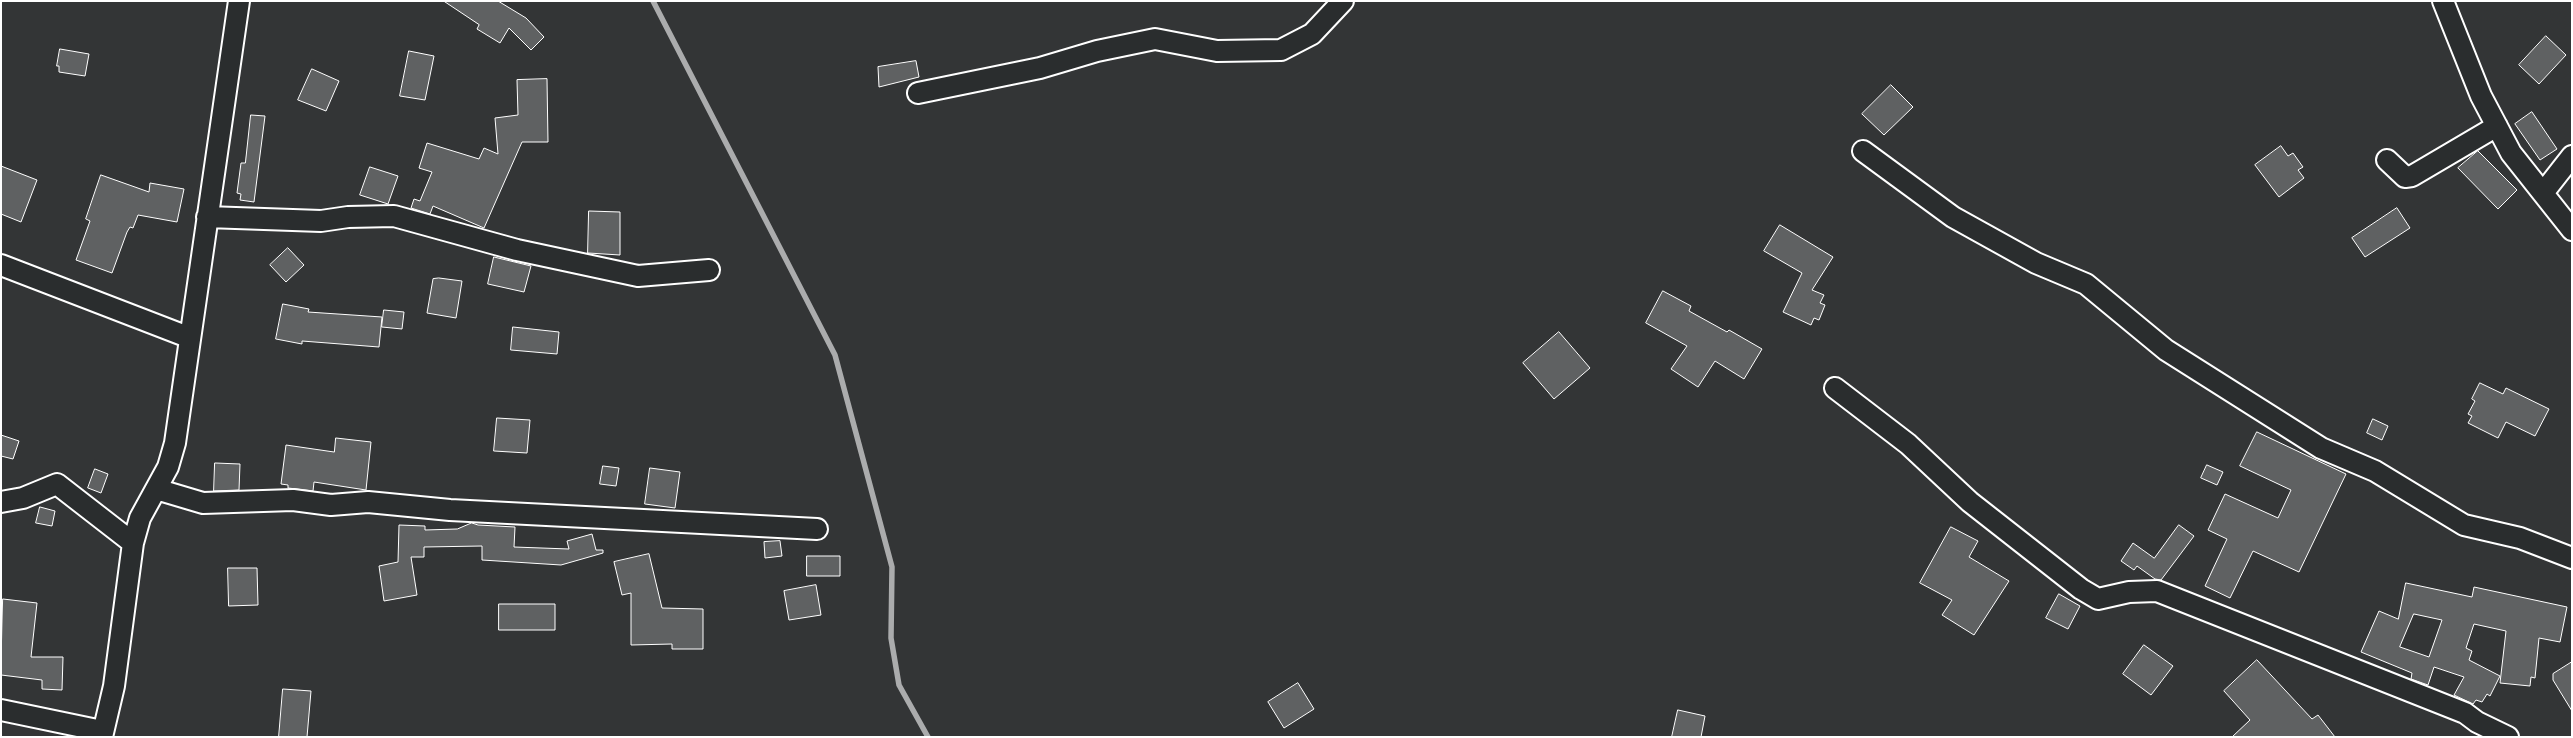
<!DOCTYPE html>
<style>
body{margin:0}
#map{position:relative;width:2573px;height:738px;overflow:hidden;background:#333536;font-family:Itim,sans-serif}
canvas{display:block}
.frame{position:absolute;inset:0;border:2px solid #fff;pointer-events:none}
</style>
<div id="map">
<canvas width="2573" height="738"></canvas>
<div class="frame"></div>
</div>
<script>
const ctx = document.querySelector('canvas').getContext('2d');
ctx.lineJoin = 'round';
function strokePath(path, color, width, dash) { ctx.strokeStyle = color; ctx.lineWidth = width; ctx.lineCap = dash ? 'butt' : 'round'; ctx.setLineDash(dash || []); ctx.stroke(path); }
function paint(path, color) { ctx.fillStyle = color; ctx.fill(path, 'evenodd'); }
strokePath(new Path2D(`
 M653,1L835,355L892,567L891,638L899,685L928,737`), '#abacad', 5.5);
const building = new Path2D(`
 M444,1H498L526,18L544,37L531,50L509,28L500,43L477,29L479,25Z
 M2546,36L2566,55L2539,84L2519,65Z
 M60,49L89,54L85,76L59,72V66H57Z
 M409,51L434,56L425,100L400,96Z
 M916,61L919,77L879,87L878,67Z
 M312,69L339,81L326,111L298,100Z
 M547,79L548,142H522L484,228L433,206L430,214L411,208L414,199L420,201L432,172L419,168L427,143L479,159L484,148L498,154L495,118L518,115L517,80Z
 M1891,85L1913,107L1884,135L1862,114Z
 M2532,112L2557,149L2540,160L2515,124Z
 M251,115L265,116L254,202L240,200L241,194L237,193L241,163H245Z
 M2281,146L2288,156L2293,153L2303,167L2298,170L2304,178L2279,197L2255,165Z
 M2478,151L2517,190L2498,209L2458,168Z
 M1,166L37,180L21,222L1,214Z
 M370,167L398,176L388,204L360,195Z
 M101,175L149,192L150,183L184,189L177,222L138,215L133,228L130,227L127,232L112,273L76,260L90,221L86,219Z
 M2397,208L2410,228L2365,257L2352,238Z
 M589,211L620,212V255L588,253Z
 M1780,225L1833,257L1812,290L1824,295L1820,303L1825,305L1819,320L1814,318L1811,325L1783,312L1802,273L1764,251Z
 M288,248L304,265L286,282L270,265Z
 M494,257L531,266L524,292L488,284Z
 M439,278L462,281L456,318L427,313L433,279Z
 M1663,291L1691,306L1689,311L1727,332L1729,330L1762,349L1744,379L1715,361L1698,387L1671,369L1687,346L1646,323Z
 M283,304L309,309L308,312L382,317L379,347L302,341V344L276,339Z
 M384,310L404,312L402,329L382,327Z
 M513,327L559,332L557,354L511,350Z
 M1559,332L1590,368L1554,399L1523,363Z
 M2480,383L2503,394L2506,388L2549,409L2535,436L2506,422L2498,438L2468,423L2472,416L2468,414L2475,401L2472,399Z
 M497,418L530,420L527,453L494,451Z
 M2373,419L2388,426L2382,440L2367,433Z
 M2257,432L2346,474L2299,572L2253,551L2230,598L2205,586L2227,539L2208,530L2225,494L2278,518L2291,490L2240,466Z
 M1,435L19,441L13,459L1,456Z
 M336,438L371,442L366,490L314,482L313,491L288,488V485L281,484L286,445L334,452Z
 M215,463L240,464L239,490L214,491Z
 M2207,465L2223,472L2217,485L2201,478Z
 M603,466L619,468L616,486L600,484Z
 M650,468L680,472L675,508L645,504Z
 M95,469L108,474L101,493L88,488Z
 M40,507L55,511L52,526L36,523Z
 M472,523L478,525L515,527L514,547L569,549L567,541L592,534L596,550H603V553L561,565L482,560V546L424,547V557H411L417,595L384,601L379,566L398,562L399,525L425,526V530L457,529Z
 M2179,525L2194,536L2161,580L2155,579L2137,566L2134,570L2121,561L2133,543L2154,558Z
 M1951,527L1978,541L1969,557L2009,581L1974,635L1942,615L1952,600L1920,583Z
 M780,541L782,556L765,558L764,542Z
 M649,554L662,608L703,609V649H672V644L631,645V593L622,595L614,562Z
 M807,556H840V576H807Z
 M228,568H257L258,605L229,606Z
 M2406,583L2472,597L2474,587L2567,607L2560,642L2539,638L2535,678L2531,677L2530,686L2500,683L2506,631L2474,624L2466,648L2472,651L2469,660L2500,676L2490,696L2487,694L2482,702L2476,700L2473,704L2454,695L2464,677L2434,667L2428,685L2411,679L2412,673L2361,652L2379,611L2398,619ZM2414,614L2442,620L2429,657L2400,647Z
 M816,585L821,615L789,620L784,591Z
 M2059,594L2080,606L2068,629L2046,618Z
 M3,599L37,603L31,657H63L62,690L42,689V680L1,675Z
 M499,604H555V630H499Z
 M2144,645L2173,666L2151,695L2123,674Z
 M2257,660L2312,719L2318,715L2335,737H2232L2250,720L2224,691Z
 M2572,662V711L2553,680V674Z
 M1298,683L1314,709L1284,728L1268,702Z
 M283,689L311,691L307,737H279Z
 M1678,710L1705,716L1701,737H1672Z`);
paint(building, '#5f6162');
strokePath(building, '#fff', 1);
const street = new Path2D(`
 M2443,1L2481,96L2511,153L2572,230
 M918,93L1040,68L1097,51L1155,39L1217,51L1281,50L1312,34L1343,1
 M1863,151L1953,217L2036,263L2086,284L2166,350L2321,448L2375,471L2464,525L2520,538L2572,558
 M2387,160L2405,177L2412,176L2497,126
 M2543,193L2572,156
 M207,217L321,221L348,217L394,216L517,250L638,276L709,270
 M1,265L188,337
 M1835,388L1908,444L1970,502L2081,589L2098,599L2129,592L2157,591L2465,713L2477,722L2508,737
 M156,489L203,503L293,500L331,505L368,502L450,510L817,529
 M1,502L23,498L57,484L133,543
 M1,710L102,731
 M102,737L114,686L133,543L140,518L168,467L175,443L239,1`);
strokePath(street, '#fff', 24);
strokePath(street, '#2a2d2e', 20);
</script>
